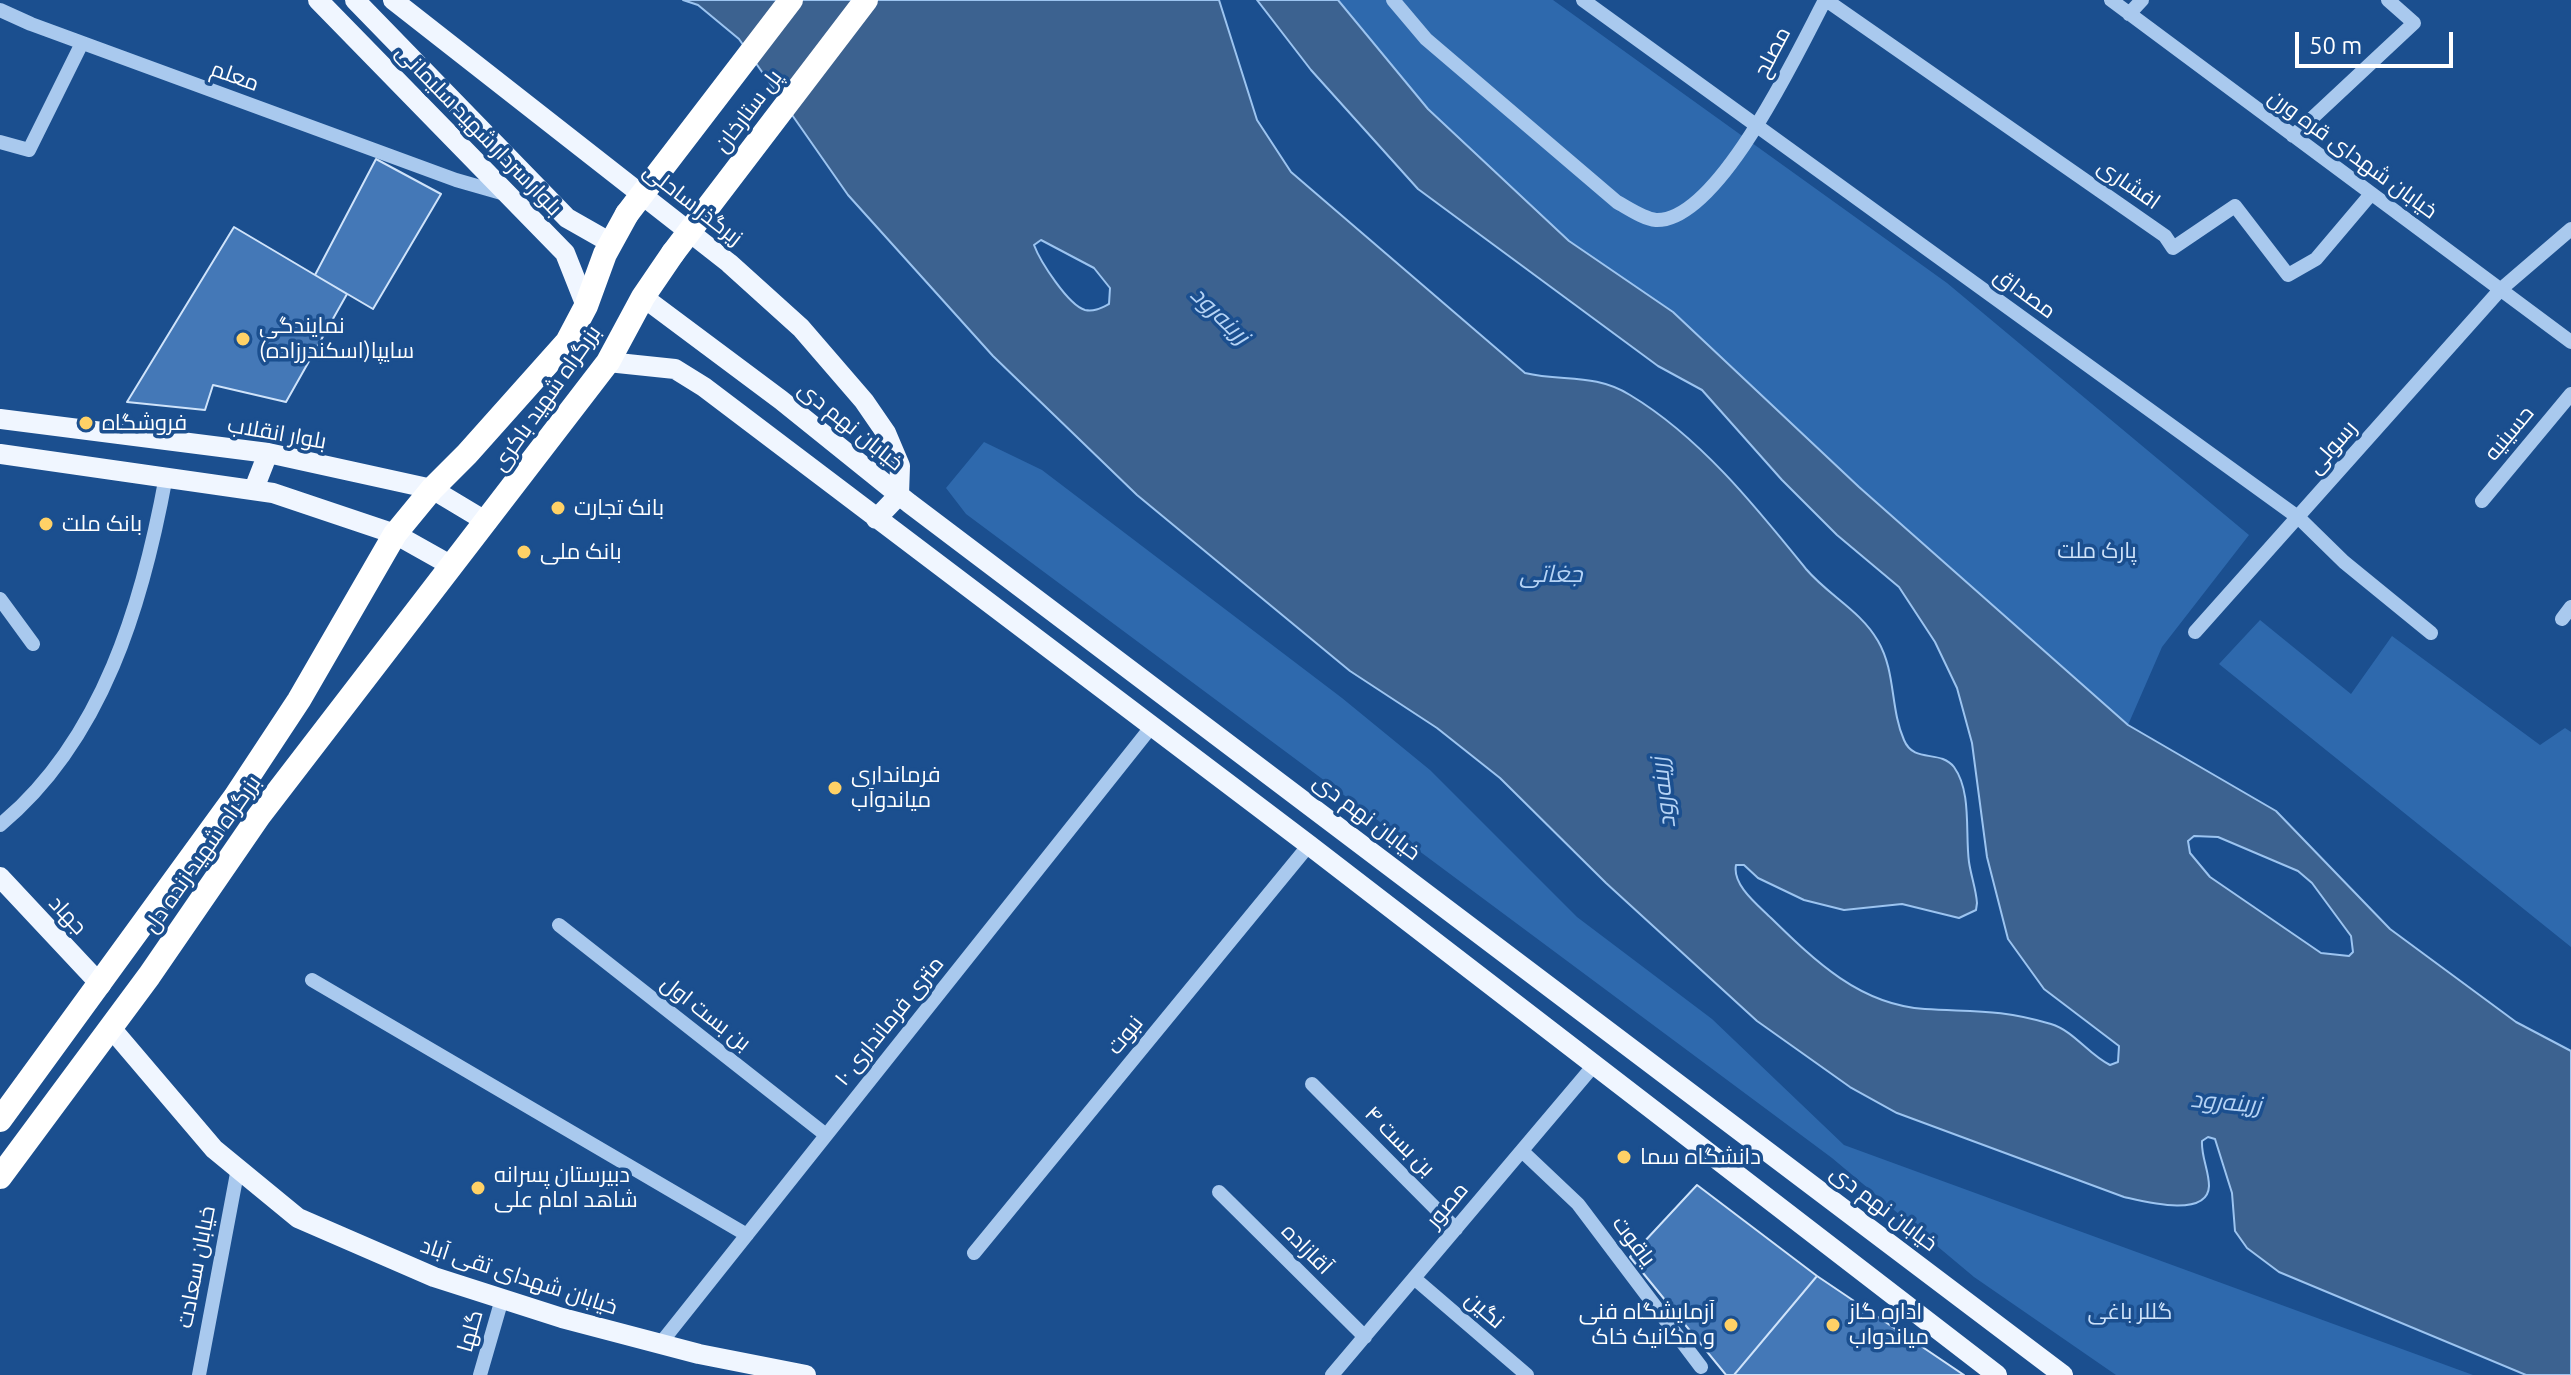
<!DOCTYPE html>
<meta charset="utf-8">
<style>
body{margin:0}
#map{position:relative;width:2571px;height:1375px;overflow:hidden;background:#1b4f8f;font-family:Ubuntu,sans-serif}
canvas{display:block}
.scale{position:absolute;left:2295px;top:32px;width:158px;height:36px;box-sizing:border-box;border:4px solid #fff;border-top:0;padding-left:10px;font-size:24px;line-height:28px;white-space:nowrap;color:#fff;-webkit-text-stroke:6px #1b4f8f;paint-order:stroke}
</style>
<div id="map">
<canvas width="2571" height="1375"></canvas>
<div class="scale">50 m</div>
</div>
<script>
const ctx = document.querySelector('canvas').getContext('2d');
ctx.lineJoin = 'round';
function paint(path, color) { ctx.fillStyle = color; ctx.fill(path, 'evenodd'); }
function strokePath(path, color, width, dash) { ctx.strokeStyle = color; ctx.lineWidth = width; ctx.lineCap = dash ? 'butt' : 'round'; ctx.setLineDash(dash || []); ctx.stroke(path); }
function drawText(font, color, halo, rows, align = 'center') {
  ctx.font = font + ' Ubuntu,Cairo,sans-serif'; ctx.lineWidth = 7; ctx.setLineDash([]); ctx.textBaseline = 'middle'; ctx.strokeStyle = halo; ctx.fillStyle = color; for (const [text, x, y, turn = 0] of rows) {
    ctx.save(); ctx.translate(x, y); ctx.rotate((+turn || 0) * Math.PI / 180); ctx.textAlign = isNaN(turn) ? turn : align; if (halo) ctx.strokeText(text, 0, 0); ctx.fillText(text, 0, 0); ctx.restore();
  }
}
paint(new Path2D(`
 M1338,0H1553L1947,283L2249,535L2162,647L2128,725L1859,487L1673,312L1569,241L1428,109Z
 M984,442L1042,470L1342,698L1430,770L1577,917L1712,1019L1844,1145L2473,1375H2116L1974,1277L1832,1158L966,514L946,488Z
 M2260,620L2351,694L2392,636L2540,745L2565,728L2571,732V947L2219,664Z`), '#2e69ad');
const water = new Path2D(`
 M683,0H1219L1257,120L1291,172L1525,373C1563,382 1594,373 1630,395C1700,437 1756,507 1806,569C1829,596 1860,610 1878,641C1896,672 1890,708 1904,740C1914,764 1940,749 1954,767C1972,792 1965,833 1969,862C1971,876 1976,889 1977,903L1976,910L1959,918L1902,904L1844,910L1804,900L1758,878L1744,865H1736C1732,885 1758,905 1771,918C1815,961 1860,1005 1925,1009C1975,1012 2000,1009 2051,1024C2074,1031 2089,1055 2110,1065L2118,1062L2119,1046L2044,989L2008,939L1987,857L1972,743L1957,688L1935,642L1899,587L1837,535L1782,480L1702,390L1658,366L1418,189L1311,70L1257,0H1338L1428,109L1569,241L1673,312L1859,487L2128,725L2276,811L2390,929L2516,1022L2571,1051V1375H2526L2279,1272L2247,1248L2235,1231L2232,1193L2215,1139L2208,1137L2202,1141C2201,1156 2209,1171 2209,1186C2208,1219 2142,1201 2124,1197L1897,1113L1850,1087L1757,1021L1606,883L1500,778L1437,728L1350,671L1137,495L993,356L848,195L739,39L698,5ZM1041,240L1094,268L1110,288L1109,304C1101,308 1094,312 1085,310C1068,305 1040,261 1034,245ZM2194,836L2218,837L2298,871L2312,883L2351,936L2353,952L2349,956L2321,953L2210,877L2190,853L2188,841Z`);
paint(water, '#3c6290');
strokePath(water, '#9cc4f0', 2);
const building = new Path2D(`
 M376,159L441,194L373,309L315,275Z
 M234,227L347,294L286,402L213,385L205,410L127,402Z
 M1697,1185L1817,1276L1734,1375H1726L1630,1257Z
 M1817,1276L1964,1375H1734Z`);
paint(building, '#4478b7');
strokePath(building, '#cfe3fa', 2);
strokePath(new Path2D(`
 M1393,0L1426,39L1617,202C1628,208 1644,219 1656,220C1719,222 1799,49 1825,0
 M1583,0L2299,518L2344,562L2431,633
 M1826,0L2165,236L2173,248L2235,206L2288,275L2316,259L2371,194
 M2111,0L2571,342
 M0,10L31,24L456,180L505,194
 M2129,14L2142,0
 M2293,136L2414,23L2388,0
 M0,142L29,150L82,43
 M2482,501L2571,394
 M0,599L33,644
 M2562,619L2571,607
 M2195,632L2500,290L2571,229
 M0,825C103,740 143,602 166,476
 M559,925L826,1135
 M312,980L747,1235
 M1312,1084L1456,1229
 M1522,1151L1578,1204L1701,1367
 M1219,1192L1365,1337
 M974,1253L1309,845
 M1414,1278L1527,1375
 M660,1344L1152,726
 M199,1375L238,1168
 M480,1375L502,1299
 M1332,1375L1595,1064`), '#a9c9ee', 14);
strokePath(new Path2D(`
 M318,0L565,253L586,306
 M355,0L567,218L611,243
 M393,0L729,263L801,328L864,401L886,433L900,466L899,495L876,519
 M643,297L781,400L909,503L2063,1375
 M608,362L675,369L704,387L1309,845L1997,1375
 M0,419L268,453L432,489L487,522
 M0,454L273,493L395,534L452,566
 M254,489L268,453
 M0,877L101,985
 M111,1028L214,1149L298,1218L434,1277L562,1318L699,1354L806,1375`), '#f0f6ff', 20);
strokePath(new Path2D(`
 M0,1120L235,797L299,700L395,534L432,489L467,454L567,342L586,306L605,254L627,214
 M0,1177L149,976L259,816L608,362L643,297L673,253`), '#fff', 24);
strokePath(new Path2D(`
 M627,214L791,0
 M673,253L866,0`), '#fff', 24);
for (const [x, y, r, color] of [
 [243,339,8,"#ffd166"],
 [86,423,8,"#ffd166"],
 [558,508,8,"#ffd166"],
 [46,524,8,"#ffd166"],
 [524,552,8,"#ffd166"],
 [835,788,8,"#ffd166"],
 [1624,1157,8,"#ffd166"],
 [478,1188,8,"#ffd166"],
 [1731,1325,8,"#ffd166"],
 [1833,1325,8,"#ffd166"]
]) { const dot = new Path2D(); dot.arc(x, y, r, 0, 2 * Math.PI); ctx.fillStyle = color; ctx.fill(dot); strokePath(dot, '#1b4f8f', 3); }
drawText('22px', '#fff', '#1b4f8f', [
 ["مصلح",1772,52,-62],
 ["معلم",235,76,20],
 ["پل ستارخان",748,111,-53],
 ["بلوار سردار شهید سلیمانی",479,130,46],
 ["خیابان شهدای قره ورن",2353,154,36],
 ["افشاری",2129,184,35],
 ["زیرگذر ساحلی",693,204,38],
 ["مصداق",2025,293,36],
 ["بزرگراه شهید باکری",546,398,-55],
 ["خیابان نهم دی",851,426,39],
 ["بلوار انقلاب",277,433,10],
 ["حسینیه",2509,433,-50],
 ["رسولی",2332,447,-49],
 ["خیابان نهم دی",1367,817,37],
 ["بزرگراه شهید زنده دل",202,854,-55],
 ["جهاد",68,915,47],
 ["بن بست اول",706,1013,38],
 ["۱۰ متری فرمانداری",889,1021,-51],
 ["نبوت",1125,1035,-51],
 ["بن بست ۴",1400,1141,45],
 ["مصور",1447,1205,-50],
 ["خیابان نهم دی",1884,1208,37],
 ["یاقوت",1634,1241,53],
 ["آقازاده",1307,1249,45],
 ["خیابان سعادت",196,1267,-79],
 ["خیابان شهدای تقی آباد",519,1276,18],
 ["نگین",1485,1310,41],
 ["گلها",470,1331,-74]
]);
drawText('22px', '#fff', '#1b4f8f', [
 ["نمایندگی",259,326],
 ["سایپا(اسکندرزاده)",259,351],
 ["فروشگاه",102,423],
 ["بانک تجارت",574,508],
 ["بانک ملت",62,524],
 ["بانک ملی",540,552],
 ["فرمانداری",851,775],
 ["میاندوآب",851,800],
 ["دانشگاه سما",1640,1157],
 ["دبیرستان پسرانه",494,1175],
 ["شاهد امام علی",494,1200],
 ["آزمایشگاه فنی",1715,1312,"right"],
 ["و مکانیک خاک",1715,1337,"right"],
 ["اداره گاز",1849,1312],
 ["میاندواب",1849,1337]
], 'left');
drawText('22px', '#cfe3fa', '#1b4f8f', [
 ["پارک ملت",2097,551],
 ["گللر باغی",2130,1312]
]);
drawText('italic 24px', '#b5d3f5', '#1b4f8f', [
 ["زرینه‌رود",1220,315,44],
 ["جغاتی",1551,574],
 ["زرینه‌رود",1663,793,-97],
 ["زرینه‌رود",2226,1102,5]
]);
</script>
